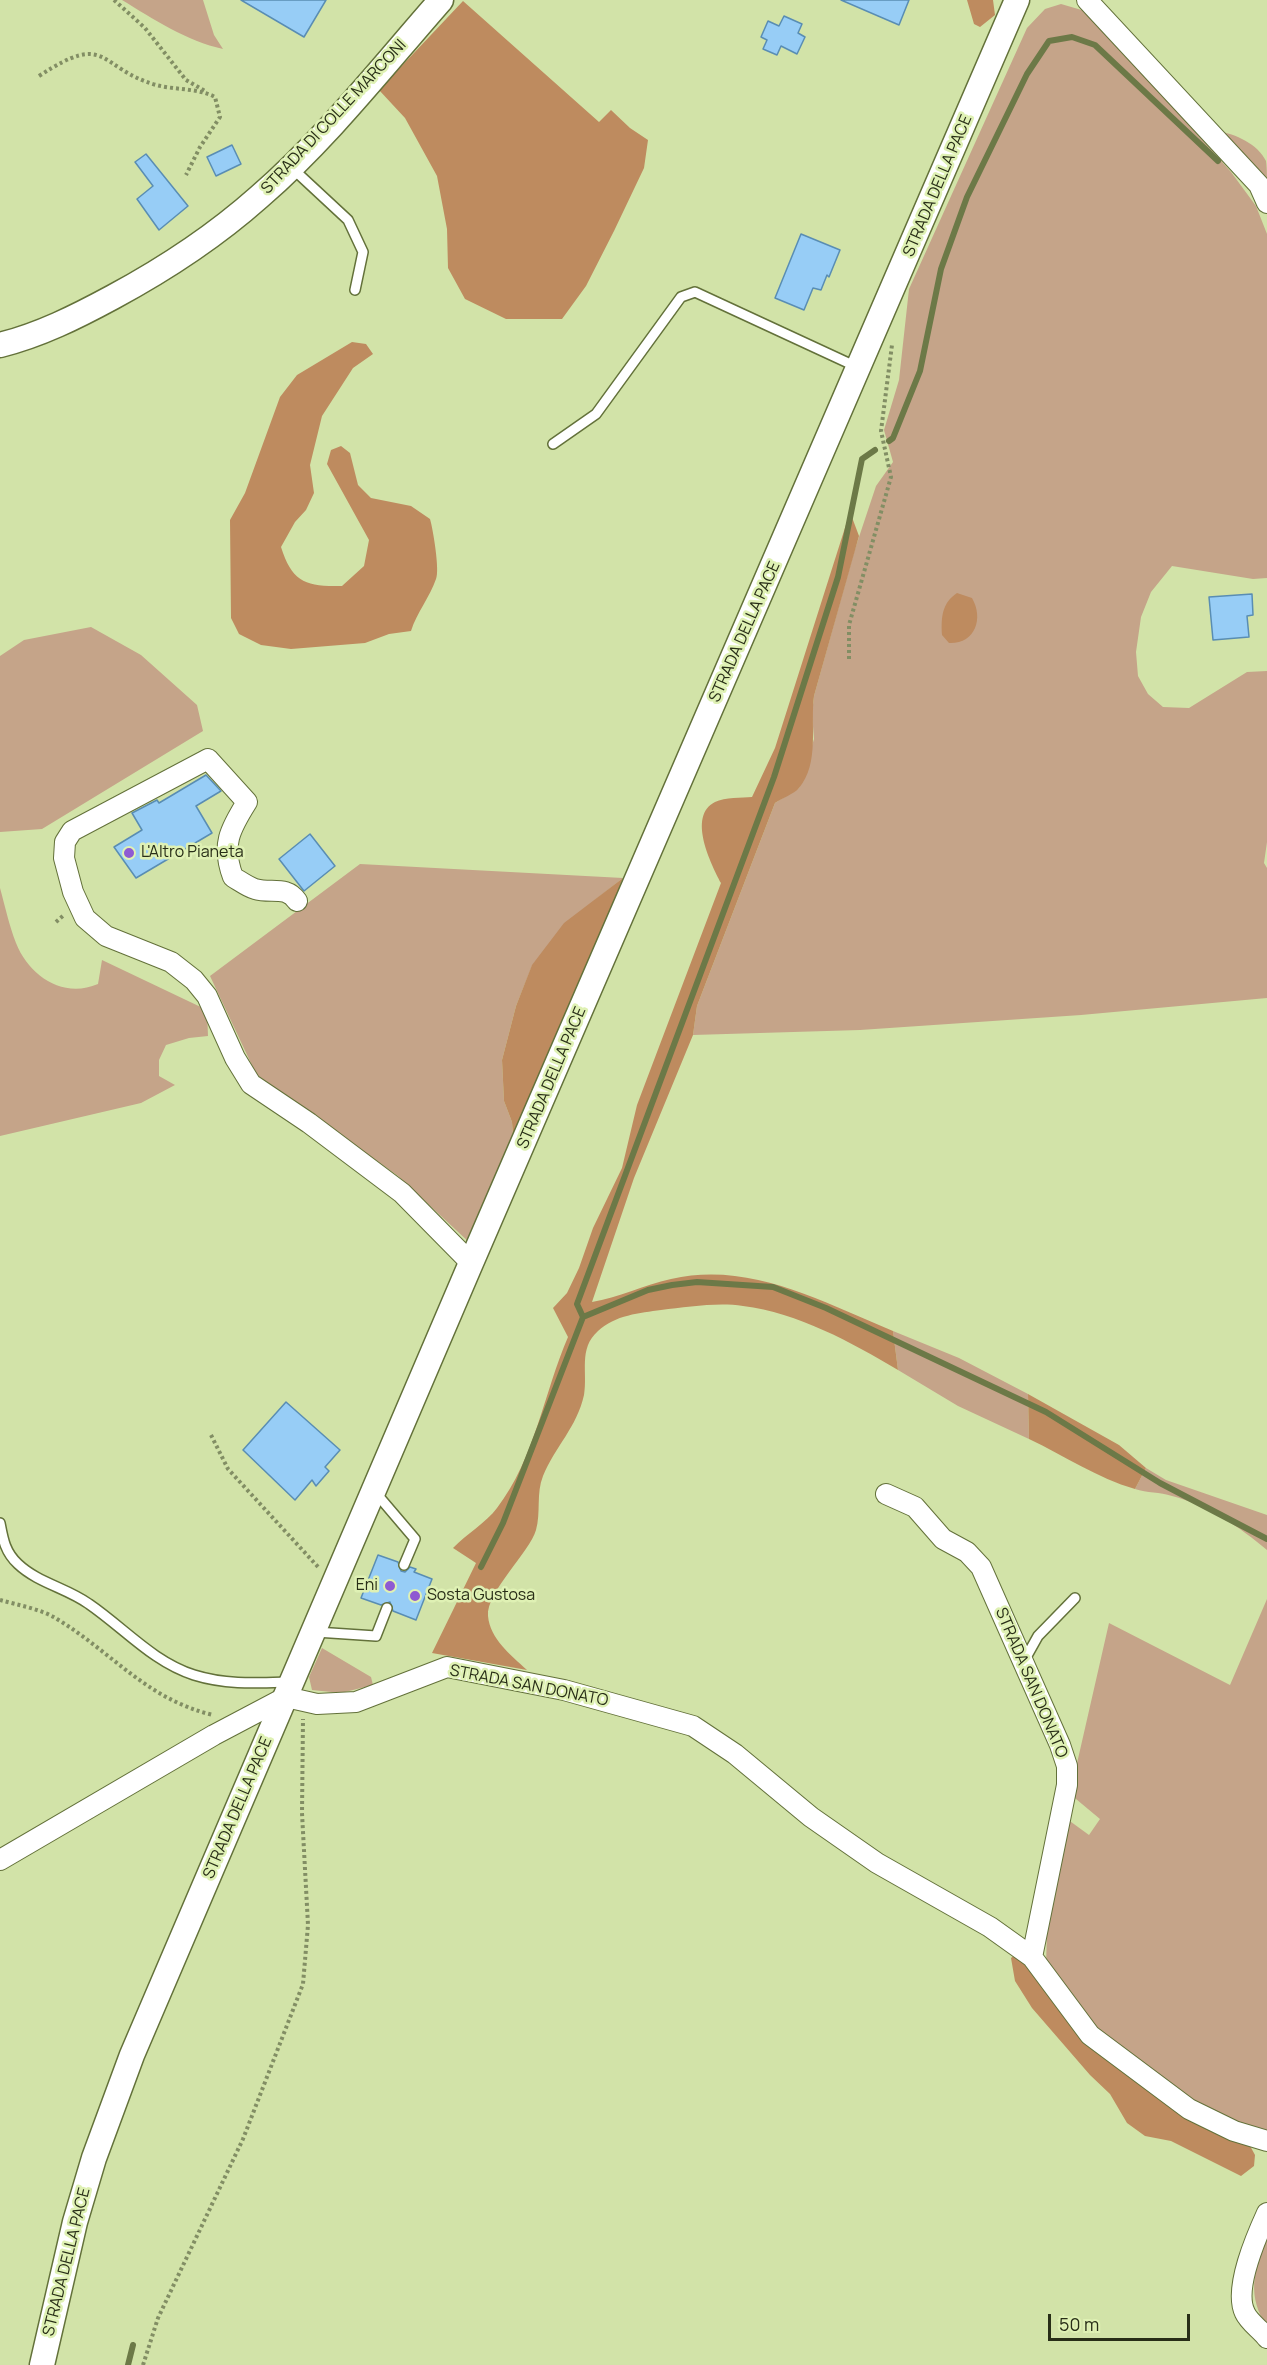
<!DOCTYPE html>
<style>
body{margin:0}
#map{position:relative;width:1267px;height:2365px;overflow:hidden;background:#d2e3a8;font-family:Manrope,sans-serif}
canvas{display:block}
.scale{position:absolute;left:1048px;top:2314px;width:142px;height:27px;box-sizing:border-box;border:3px solid #282e17;border-top:0;padding-left:8px;font-size:18px;line-height:21px;white-space:nowrap;color:#282e17;-webkit-text-stroke:4px #dff1b4;paint-order:stroke}
</style>
<div id="map">
<canvas width="1267" height="2365"></canvas>
<div class="scale">50 m</div>
</div>
<script>
const ctx = document.querySelector('canvas').getContext('2d');
ctx.lineJoin = 'round';
function paint(path, color) { ctx.fillStyle = color; ctx.fill(path, 'evenodd'); }
function strokePath(path, color, width, dash) { ctx.strokeStyle = color; ctx.lineWidth = width; ctx.lineCap = dash ? 'butt' : 'round'; ctx.setLineDash(dash || []); ctx.stroke(path); }
function drawText(font, color, halo, rows, align = 'center') {
  ctx.font = font + ' Manrope,sans-serif'; ctx.lineWidth = 5; ctx.setLineDash([]); ctx.textBaseline = 'middle'; ctx.strokeStyle = halo; ctx.fillStyle = color; for (const [text, x, y, turn = 0] of rows) {
    ctx.save(); ctx.translate(x, y); ctx.rotate((+turn || 0) * Math.PI / 180); ctx.textAlign = isNaN(turn) ? turn : align; if (halo) ctx.strokeText(text, 0, 0); ctx.fillText(text, 0, 0); ctx.restore();
  }
}
paint(new Path2D(`
 M122,0H203L214,35L223,49C187,41 153,19 122,0Z
 M1061,4L1085,11L1178,112L1231,172L1256,206L1267,234V578L1253,579L1172,566L1151,592L1141,617L1136,652L1138,676L1148,694L1163,707L1189,708L1247,672L1267,671V842L1264,863L1267,868V998L1081,1015L860,1030L693,1035L697,1006L775,803L799,788L814,739L812,714L814,696L854,552L876,486L893,462L884,430L899,380L909,289L1027,28L1045,9Z
 M1218,131C1235,134 1258,144 1266,161C1267,168 1267,179 1267,186Z
 M91,627L141,655L197,705L203,731L42,829L0,832V656L24,640Z
 M360,864L623,878L595,900L532,966L516,1006L502,1060L504,1101L512,1122L514,1148L471,1244L398,1176L256,1074L210,976Z
 M0,888C5,906 9,925 16,943C29,976 63,999 98,984L102,960L207,1010L208,1036L189,1038L166,1045L159,1060V1076L175,1085L141,1103L0,1136Z
 M893,1331L959,1358L1028,1394L1029,1439L958,1406L898,1370Z
 M1146,1468L1166,1480L1267,1515V1550C1240,1527 1207,1505 1172,1496C1160,1492 1147,1493 1135,1489Z
 M1267,1599V2135L1191,2106L1100,2036L1046,1965L1047,1932L1067,1819L1089,1835L1100,1819L1070,1794L1109,1623L1230,1685Z
 M322,1648L371,1677L373,1685L341,1693L312,1690L309,1677Z
 M1267,2240V2326C1247,2298 1253,2269 1267,2240Z`), '#c5a489');
paint(new Path2D(`
 M967,0H993L995,15L980,27L974,24Z
 M463,1L599,122L611,110L630,128L648,140L644,168L614,231L586,286L562,319H506L465,299L448,268L447,229L437,176L405,118L379,90Z
 M352,342L366,344L373,354L353,368L322,416L310,465L314,493L306,510L295,522L281,547C292,582 306,587 342,586L364,566L369,540L327,464L331,450L341,446L350,453L358,485L371,498L411,506L430,519C433,529 440,571 436,579C430,597 417,612 411,631L389,634L365,643L291,649L261,645L239,634L231,618L230,520L245,493L280,397L297,375Z
 M850,512L859,536L814,696C810,725 820,763 799,788C794,794 782,798 775,803L697,1006L693,1035L634,1178L592,1302C618,1298 644,1285 671,1279C751,1261 822,1302 893,1331L898,1370C851,1342 798,1313 743,1306C718,1302 687,1307 661,1310C640,1313 615,1315 598,1331C578,1349 588,1372 584,1395C577,1427 555,1447 543,1476C536,1493 541,1513 536,1530C530,1552 486,1592 488,1616C490,1639 511,1655 527,1670L432,1653L476,1563L453,1548C466,1534 486,1523 497,1508C535,1459 544,1392 568,1337L553,1308L567,1293L579,1268L593,1228L622,1168L637,1105L721,883C711,864 687,816 715,802C725,797 742,798 752,797L775,748Z
 M957,593L972,598C984,619 975,644 949,643L942,635C941,617 942,603 957,593Z
 M623,878L514,1148L512,1122L504,1101L502,1060L516,1006L532,965L564,923Z
 M1028,1394L1119,1445L1146,1468L1135,1489C1097,1478 1065,1456 1029,1439Z
 M1017,1953L1079,2029L1249,2144L1255,2155L1254,2166L1241,2176L1171,2141L1145,2136L1127,2123L1110,2094L1090,2075L1032,2008L1015,1981L1011,1958Z`), '#be8b5f');
strokePath(new Path2D(`
 M889,441L893,438L920,371L941,269L967,197L1027,74L1049,41L1072,37L1095,45L1218,161
 M583,1317L577,1304L774,777L838,577L862,459L875,450
 M481,1567L503,1523L583,1317L648,1290L672,1285L697,1282L773,1287L826,1308L1046,1412L1160,1483L1267,1539
 M128,2365L133,2345`), '#6c7947', 6);
const building = new Path2D(`
 M241,0H326L304,37Z
 M841,0H909L899,25Z
 M784,16L802,24L798,33L805,37L797,54L781,46L777,55L763,49L767,40L761,37L768,21L779,26Z
 M232,145L241,164L216,176L207,157Z
 M146,154L188,206L159,230L137,199L153,186L135,162Z
 M801,234L840,250L829,277L827,275L821,290L813,288L804,310L775,298Z
 M1252,594L1253,615L1247,616L1249,637L1213,640L1209,597Z
 M206,775L221,791L196,806L212,833L136,878L114,847L142,830L132,813L157,800L159,803Z
 M310,834L335,866L304,891L279,859Z
 M286,1402L340,1450L325,1467L329,1471L316,1486L312,1480L295,1500L243,1450Z
 M378,1555L398,1562L401,1571L405,1572L410,1567L416,1569L414,1572L432,1579L416,1620L393,1611L390,1602L381,1605L361,1598Z`);
paint(building, '#97cdf6');
strokePath(building, '#598db3', 1.5);
const service = new Path2D(`
 M292,168L348,220L363,252L355,290
 M553,444L596,414L681,297L695,292L857,367
 M375,1492L415,1539L404,1565
 M0,1523C3,1539 5,1552 18,1564C38,1583 67,1588 89,1604C124,1628 153,1662 194,1675C226,1685 257,1683 289,1682
 M316,1632L376,1636L387,1608
 M1024,1661L1038,1636L1075,1598`);
const minor = new Path2D(`
 M1087,0L1259,185L1267,203
 M297,901C286,885 271,894 255,889C248,887 240,881 233,877C221,845 230,829 247,802L208,759L72,831L65,842L64,858L73,892L85,918L106,936L171,962L194,980L207,996L235,1058L251,1084L309,1123L402,1193L471,1263
 M886,1494L915,1507L943,1539L967,1552L981,1567L1060,1745L1067,1766V1785L1032,1957
 M0,1860L214,1735L286,1697L317,1704L356,1702L447,1667L564,1690L693,1726L735,1754L811,1817L877,1863L990,1927L1032,1957L1090,2035L1189,2109L1234,2131L1267,2141
 M1267,2213C1257,2235 1233,2289 1245,2313C1249,2322 1261,2330 1267,2338`);
const tertiary = new Path2D(`
 M0,345C40,335 76,317 113,297C165,269 214,237 259,197C326,139 383,66 441,0
 M42,2365L75,2222L94,2158L132,2055L471,1263L1017,0`);
strokePath(service, '#63713a', 12);
strokePath(minor, '#63713a', 22);
strokePath(tertiary, '#63713a', 27);
strokePath(new Path2D(`
 M114,0L145,28L186,80L205,91
 M39,76C109,30 97,68 156,85C175,90 198,88 215,97L220,117L200,147L186,175
 M849,659V625L891,477L881,431L892,345
 M56,922L64,915
 M211,1435L228,1469L319,1568
 M0,1600C18,1605 41,1609 57,1619C113,1653 146,1699 213,1715
 M143,2365L158,2318L243,2139L303,1984L308,1925L302,1813L303,1719`), '#828e64', 4, [3, 3]);
strokePath(service, '#fff', 9);
strokePath(minor, '#fff', 20);
strokePath(tertiary, '#fff', 24);
for (const [x, y, r, color] of [
 [129,853,6,"#8e5ad2"],
 [390,1586,6,"#8e5ad2"],
 [415,1596,6,"#8e5ad2"]
]) { const dot = new Path2D(); dot.arc(x, y, r, 0, 2 * Math.PI); ctx.fillStyle = color; ctx.fill(dot); strokePath(dot, '#dff1b4', 2); }
drawText('16px', '#282e17', '#dff1b4', [
 ["STRADA DI COLLE MARCONI",334,117,-47],
 ["STRADA DELLA PACE",938,186,-67],
 ["STRADA DELLA PACE",745,632,-66],
 ["STRADA DELLA PACE",552,1078,-67],
 ["STRADA SAN DONATO",1031,1683,67],
 ["STRADA SAN DONATO",529,1686,11],
 ["STRADA DELLA PACE",238,1808,-67],
 ["STRADA DELLA PACE",67,2262,-76]
]);
drawText('16px', '#282e17', '#dff1b4', [
 ["L'Altro Pianeta",141,853],
 ["Eni",378,1586,"right"],
 ["Sosta Gustosa",427,1596]
], 'left');
</script>
